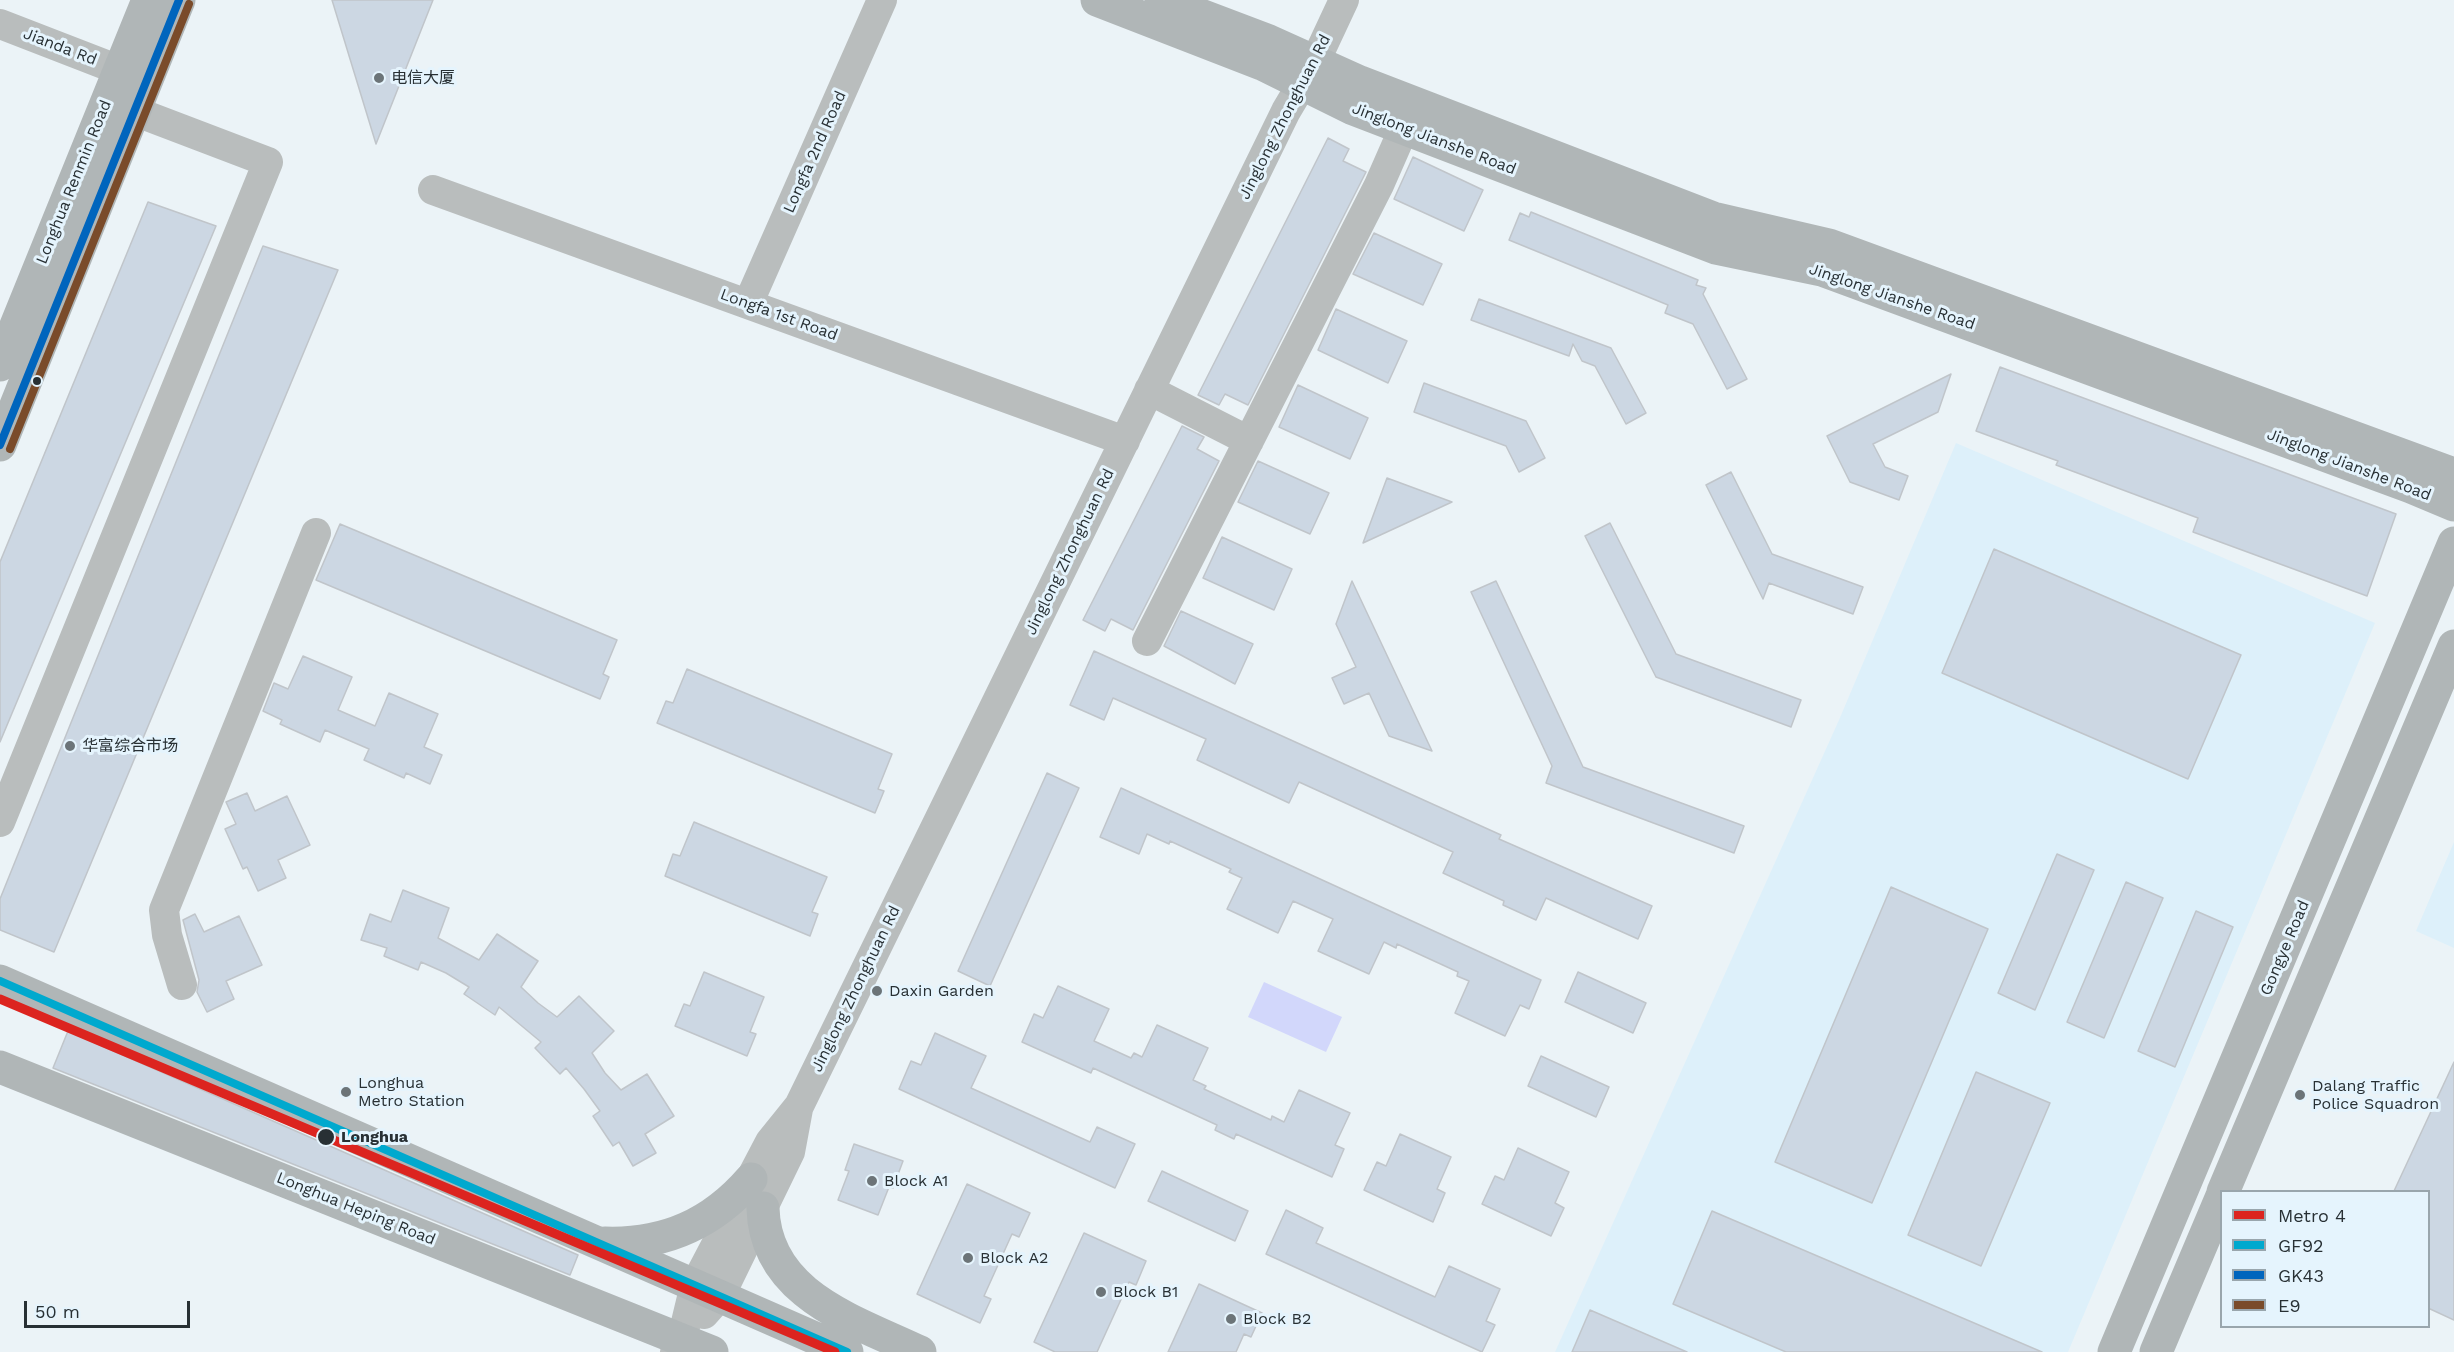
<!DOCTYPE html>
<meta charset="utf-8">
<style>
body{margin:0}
#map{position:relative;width:2454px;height:1352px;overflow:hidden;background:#ebf3f7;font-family:"Work Sans",sans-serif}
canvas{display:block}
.legend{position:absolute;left:2220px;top:1190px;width:210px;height:138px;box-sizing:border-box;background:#e5f4fd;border:2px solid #99a6ad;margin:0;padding:8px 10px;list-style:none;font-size:18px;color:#283034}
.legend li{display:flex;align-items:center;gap:12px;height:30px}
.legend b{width:30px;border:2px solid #99a6ad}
.scale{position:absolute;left:24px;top:1301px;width:166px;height:27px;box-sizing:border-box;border:3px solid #283034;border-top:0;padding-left:8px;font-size:18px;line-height:21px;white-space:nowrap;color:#283034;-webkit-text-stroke:4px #e5f4fd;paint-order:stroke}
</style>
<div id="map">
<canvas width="2454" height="1352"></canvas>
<ul class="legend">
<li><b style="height:8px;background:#dc241f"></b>Metro 4</li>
<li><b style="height:8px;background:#00a9ce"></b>GF92</li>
<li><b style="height:8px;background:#0065bd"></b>GK43</li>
<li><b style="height:8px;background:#7a4b2a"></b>E9</li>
</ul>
<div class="scale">50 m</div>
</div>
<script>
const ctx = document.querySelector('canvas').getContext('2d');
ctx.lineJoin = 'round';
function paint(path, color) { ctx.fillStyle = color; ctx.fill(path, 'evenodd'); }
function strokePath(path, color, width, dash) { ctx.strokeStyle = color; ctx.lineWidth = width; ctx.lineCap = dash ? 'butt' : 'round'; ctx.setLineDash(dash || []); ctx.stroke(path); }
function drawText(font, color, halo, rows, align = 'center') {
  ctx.font = font + ' "Work Sans","Noto Sans SC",sans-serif'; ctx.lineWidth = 6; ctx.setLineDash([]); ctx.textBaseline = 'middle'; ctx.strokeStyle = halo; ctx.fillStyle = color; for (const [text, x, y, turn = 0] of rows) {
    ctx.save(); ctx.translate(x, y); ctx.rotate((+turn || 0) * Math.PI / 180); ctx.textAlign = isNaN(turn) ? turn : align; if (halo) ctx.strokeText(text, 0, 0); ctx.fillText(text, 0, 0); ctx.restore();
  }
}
paint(new Path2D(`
 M1956,443L2375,623L2068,1352H1555L1839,720Z
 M2454,842V948L2416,931Z`), '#ddf0fa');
paint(new Path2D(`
 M1264,982L1342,1017L1326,1052L1248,1017Z`), '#d2d7fb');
const building = new Path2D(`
 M332,0H433L376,144Z
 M1328,138L1349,149L1343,161L1366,172L1248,405L1225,394L1219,405L1198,395Z
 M1413,157L1483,190L1464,231L1394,199Z
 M148,202L216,226L0,742V562Z
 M1531,212L1698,280L1696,285L1706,288L1703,294L1747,379L1727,389L1693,324L1665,313L1668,305L1509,240L1520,213L1529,217Z
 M1374,233L1442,264L1423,305L1353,274Z
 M263,246L338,270L54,952L0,930V899Z
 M1479,299L1611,348L1646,413L1626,424L1595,366L1582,361L1573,344L1569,356L1471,320Z
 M1336,309L1407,341L1388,383L1318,350Z
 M2000,367L2396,514L2367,596L2193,532L2198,518L2056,465L2058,461L1976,431Z
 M1951,374L1938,412L1873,444L1885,467L1908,476L1899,500L1850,482L1827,436Z
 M1424,383L1526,421L1545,458L1519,472L1506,446L1414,412Z
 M1298,385L1368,418L1350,459L1279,427Z
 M1182,426L1204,437L1197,449L1219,461L1133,630L1111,619L1105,631L1083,620Z
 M1258,461L1329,493L1310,534L1238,502Z
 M1731,472L1772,554L1863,587L1853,614L1769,583L1763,599L1706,485Z
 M1387,478L1452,502L1363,543Z
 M1610,523L1676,654L1801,700L1791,727L1656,677L1585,536Z
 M340,524L617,640L603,674L609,677L600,699L316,580Z
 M1222,537L1292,569L1274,610L1203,578Z
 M1994,549L2241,655L2188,779L1942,673Z
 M1352,581L1432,751L1389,736L1369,693L1344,704L1332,678L1356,667L1336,624Z
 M1496,581L1583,767L1744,826L1734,853L1546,783L1552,766L1471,592Z
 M1181,611L1253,644L1235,684L1164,646Z
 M1094,651L1501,835L1499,839L1652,906L1638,939L1546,898L1536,920L1503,905L1504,901L1443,873L1453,852L1299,782L1289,803L1197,760L1206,739L1113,698L1104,720L1070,705Z
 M303,656L352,677L338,710L375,726L389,693L438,714L424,747L442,755L430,784L406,773L404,778L364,760L369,749L325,730L320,742L280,724L282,720L263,711L274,683L288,689Z
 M687,669L892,754L878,789L884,791L875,813L657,723L666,701L673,703Z
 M1047,773L1079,788L990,986L958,971Z
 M1121,788L1541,980L1529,1009L1520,1005L1505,1036L1455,1013L1469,981L1457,976L1458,972L1397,944L1396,948L1384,942L1369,974L1318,951L1333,919L1293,901L1278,933L1227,909L1242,878L1229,872L1231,869L1170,841L1169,844L1147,834L1139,854L1100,837Z
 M247,793L255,811L287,796L310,845L278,860L286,878L258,891L247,867L243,869L225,829L236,824L226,802Z
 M694,822L827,877L812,912L818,914L810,936L665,876L673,854L680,856Z
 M2057,854L2094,870L2035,1010L1998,993Z
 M2126,882L2163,898L2104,1038L2067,1022Z
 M1891,887L1988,929L1872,1203L1775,1162Z
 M403,890L449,908L438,938L479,960L497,934L538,961L521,987L538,1003L557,1017L579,996L614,1031L592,1053L605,1073L621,1090L647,1074L674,1116L645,1134L656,1153L633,1166L619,1142L613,1146L593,1116L600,1111L584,1089L566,1068L560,1074L535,1048L541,1042L499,1007L495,1015L464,994L469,987L446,973L421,962L418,970L384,956L387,948L361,940L370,914L391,922Z
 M2196,911L2233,927L2175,1067L2138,1051Z
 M195,914L204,932L239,916L262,965L226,981L234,999L207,1012L197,992L199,980L183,920Z
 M704,972L764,997L750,1032L756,1034L747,1056L675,1026L684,1004L690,1006Z
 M1578,972L1646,1003L1633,1033L1565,1002Z
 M1058,986L1109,1009L1094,1041L1131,1058L1134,1053L1142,1057L1157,1025L1208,1048L1193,1080L1206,1086L1204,1089L1271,1120L1272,1116L1284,1122L1299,1090L1350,1113L1335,1145L1344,1149L1332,1177L1236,1134L1234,1139L1215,1130L1217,1125L1093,1068L1091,1073L1022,1042L1034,1014L1043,1018Z
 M68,1031L578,1255L570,1275L53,1068Z
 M935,1033L986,1056L971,1088L1090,1142L1097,1127L1135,1144L1115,1188L899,1089L911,1061L921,1065Z
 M1541,1056L1609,1087L1596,1117L1528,1086Z
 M2454,1062V1320L2428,1308V1191H2394Z
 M1976,1072L2050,1103L1981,1266L1908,1235Z
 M1400,1134L1451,1157L1437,1189L1445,1193L1433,1222L1364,1190L1377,1162L1386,1166Z
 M854,1144L903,1161L893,1188L889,1187L878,1215L838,1200L849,1171L845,1170Z
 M1518,1148L1569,1172L1555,1203L1564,1208L1551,1236L1482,1204L1495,1176L1504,1180Z
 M1162,1171L1248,1211L1235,1241L1148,1201Z
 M967,1184L1030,1213L1019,1237L1012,1234L984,1296L991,1299L980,1323L917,1294Z
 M1286,1210L1323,1228L1316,1243L1435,1297L1449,1266L1500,1289L1486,1321L1495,1325L1482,1352L1266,1254Z
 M1712,1211L2042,1352H1786L1673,1304Z
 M1084,1233L1146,1261L1136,1285L1129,1282L1097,1352H1055L1034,1342Z
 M1199,1284L1262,1313L1251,1337L1244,1334L1236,1352H1168Z
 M1590,1310L1687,1352H1572Z`);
paint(building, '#ccd7e3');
strokePath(building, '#c0c5ca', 1.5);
strokePath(new Path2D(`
 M0,24L119,70
 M433,190L1125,441
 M748,304L882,0
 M1149,390L1249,441
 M1147,641L1379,185L1404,128
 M0,822L268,162L134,111
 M182,985L167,935L164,910L316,533
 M704,1314L720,1296L790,1152L798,1109
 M675,1352L682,1339L695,1285L770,1142L799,1106L1286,111L1315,62L1344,0`), '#b9bdbd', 30);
strokePath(new Path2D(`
 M1097,0L1262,64L1351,108L1716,248L1822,270L2411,487L2454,505
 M1161,0L1269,41L1360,82L1713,218L1829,245L2454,474
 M0,365L148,0
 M0,445L179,0
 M0,981L847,1352
 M0,1067L712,1352
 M2223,1192L2454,646
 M763,1208C765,1295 855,1321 920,1352
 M605,1243C665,1245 712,1224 751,1179
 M2114,1352L2454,543
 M2156,1352L2222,1196`), '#b0b6b7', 33);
strokePath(new Path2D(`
 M0,981L847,1352`), '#00a9ce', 8);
strokePath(new Path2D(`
 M0,445L179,0`), '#0065bd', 8);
strokePath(new Path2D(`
 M10,449L189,4`), '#7a4b2a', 8);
strokePath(new Path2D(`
 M0,999L835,1352`), '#dc241f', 9);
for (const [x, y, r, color] of [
 [379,78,6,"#6c7478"],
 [37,381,5,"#283034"],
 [70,746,6,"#6c7478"],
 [877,991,6,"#6c7478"],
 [346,1092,6,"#6c7478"],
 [2300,1095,6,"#6c7478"],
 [326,1137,9,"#283034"],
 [872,1181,6,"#6c7478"],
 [968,1258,6,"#6c7478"],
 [1101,1292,6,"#6c7478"],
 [1231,1319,6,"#6c7478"]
]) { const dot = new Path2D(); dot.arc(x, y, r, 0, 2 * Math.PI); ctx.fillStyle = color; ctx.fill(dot); strokePath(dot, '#e5f4fd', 2); }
drawText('16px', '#283034', '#e5f4fd', [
 ["Jianda Rd",60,47,21],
 ["Jinglong Zhonghuan Rd",1285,117,-63],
 ["Jinglong Jianshe Road",1434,139,21],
 ["Longfa 2nd Road",815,152,-66],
 ["Longhua Renmin Road",74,182,-68],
 ["Jinglong Jianshe Road",1892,297,19],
 ["Longfa 1st Road",779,315,20],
 ["Jinglong Jianshe Road",2349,465,21],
 ["Jinglong Zhonghuan Rd",1070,552,-64],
 ["Gongye Road",2285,948,-67],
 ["Jinglong Zhonghuan Rd",856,989,-64],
 ["Longhua Heping Road",356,1209,22]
]);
drawText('16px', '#283034', '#e5f4fd', [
 ["电信大厦",391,78],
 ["华富综合市场",82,746],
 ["Daxin Garden",889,991],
 ["Longhua",358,1083],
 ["Metro Station",358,1101],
 ["Dalang Traffic",2312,1086],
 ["Police Squadron",2312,1104],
 ["Block A1",884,1181],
 ["Block A2",980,1258],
 ["Block B1",1113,1292],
 ["Block B2",1243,1319]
], 'left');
drawText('bold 16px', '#283034', '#e5f4fd', [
 ["Longhua",341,1137]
], 'left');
</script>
